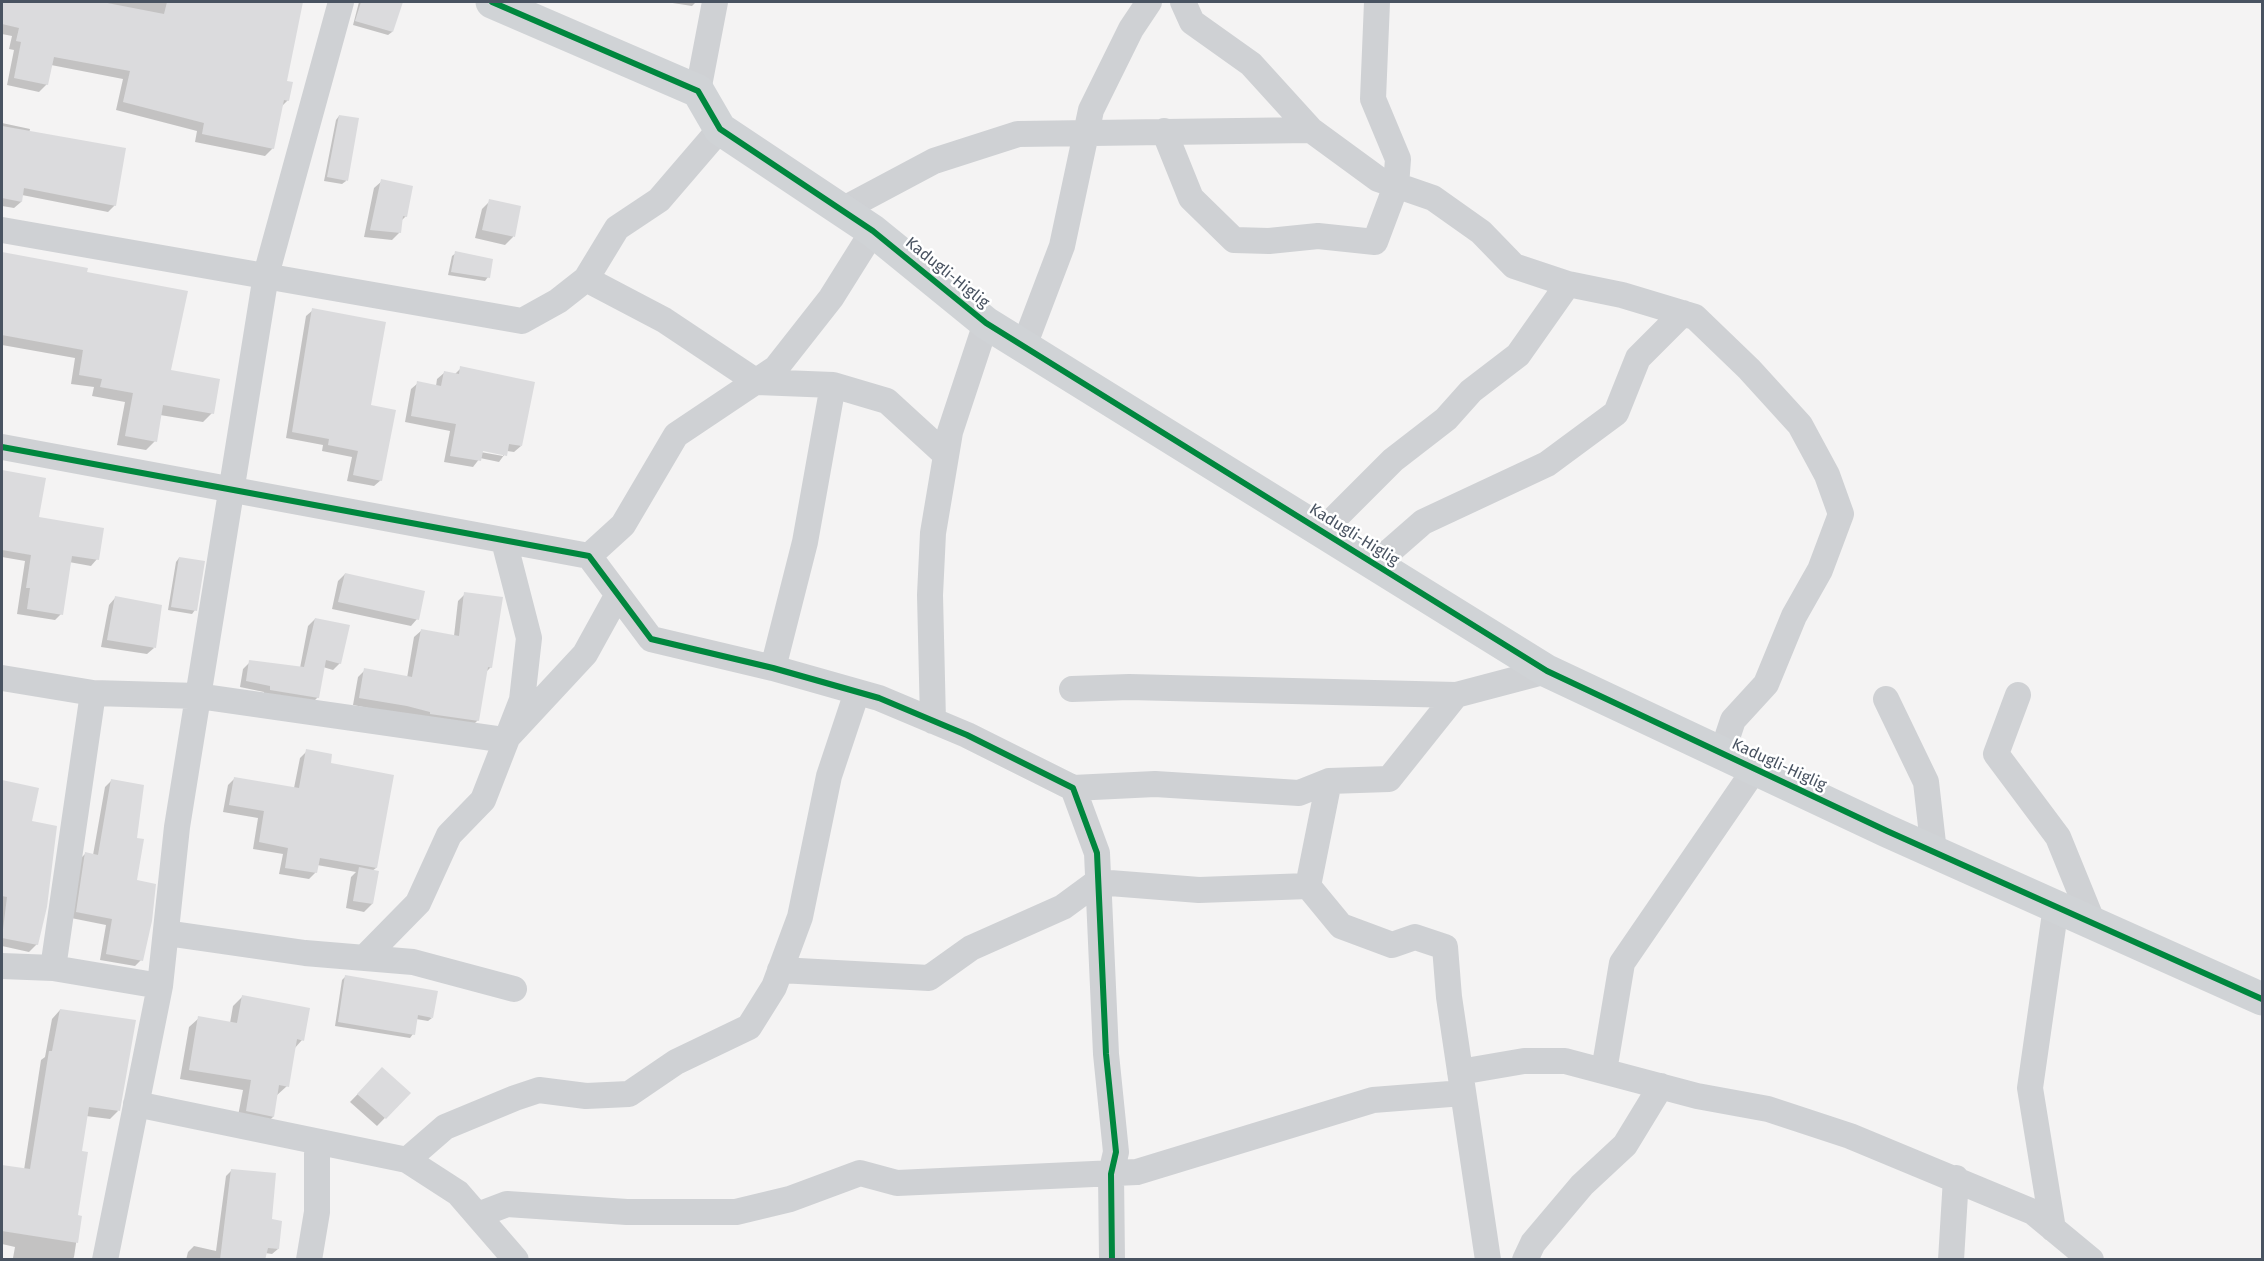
<!DOCTYPE html>
<style>
body{margin:0}
#map{position:relative;width:2264px;height:1261px;overflow:hidden;background:#f4f3f3;font-family:"Fira Sans",sans-serif}
canvas{display:block}
.frame{position:absolute;inset:0;border:3px solid #495361;pointer-events:none}
</style>
<div id="map">
<canvas width="2264" height="1261"></canvas>
<div class="frame"></div>
</div>
<script>
const ctx = document.querySelector('canvas').getContext('2d');
ctx.lineJoin = 'round';
function paint(path, color) { ctx.fillStyle = color; ctx.fill(path, 'evenodd'); }
function strokePath(path, color, width, dash) { ctx.strokeStyle = color; ctx.lineWidth = width; ctx.lineCap = dash ? 'butt' : 'round'; ctx.setLineDash(dash || []); ctx.stroke(path); }
function drawText(font, color, halo, rows, align = 'center') {
  ctx.font = font + ' "Fira Sans",sans-serif'; ctx.lineWidth = 5; ctx.setLineDash([]); ctx.textBaseline = 'middle'; ctx.strokeStyle = halo; ctx.fillStyle = color; for (const [text, x, y, turn = 0] of rows) {
    ctx.save(); ctx.translate(x, y); ctx.rotate((+turn || 0) * Math.PI / 180); ctx.textAlign = isNaN(turn) ? turn : align; if (halo) ctx.strokeText(text, 0, 0); ctx.fillText(text, 0, 0); ctx.restore();
  }
}
paint(new Path2D(`
 M2,2H306H301L285,82L288,100L281,107L273,148L265,156L195,142L197,131L116,110L123,79L51,65L47,84L39,92L7,85L14,50L9,49L12,36L2,34Z
 M359,2H401L392,32L388,35L353,25Z
 M666,2H696L692,6Z
 M339,116L346,181L342,184L324,181L336,120Z
 M2,123L30,129L29,134L115,205L108,212L22,195L21,202L14,208L2,206Z
 M382,181L406,216L401,221L400,232L392,240L364,237L374,188Z
 M490,201L519,208L513,237L505,245L475,238L482,209Z
 M2,253L86,269V273L169,371L212,413L203,422L160,415L155,441L146,450L117,445L125,402L92,396L94,387L71,384L75,358L2,345Z
 M456,253L488,277L485,281L448,275L452,256Z
 M313,310L369,406L381,480L374,486L347,481L352,457L322,451L323,445L286,438L306,316Z
 M461,368L521,446L514,452L507,451L499,462L480,458L473,467L444,462L450,431L405,422L411,389L418,383L436,386L437,379L444,373L454,375ZM476,448L503,453V456L475,451Z
 M2,471L44,479L37,519L97,559L91,566L69,562L61,614L55,620L17,614L25,561L2,557Z
 M179,558L195,610L192,614L168,610L176,562Z
 M345,574L417,619L411,626L332,609L338,581Z
 M465,594L491,667L486,672L478,720L470,728L353,705L358,677L365,670L407,678L414,637L422,630L454,636L458,601Z
 M115,598L154,648L147,654L101,647L109,605Z
 M315,619L340,663L333,670L323,667L318,697L311,704L264,696V692L240,687L243,669L250,662L300,668L308,626Z
 M307,751L329,765L376,868L372,871V904L364,912L346,908L351,877L356,872L317,865L316,872L309,879L279,874L283,854L253,849L258,818L223,812L228,785L235,778L294,788L300,758Z
 M2,781L37,789L30,822L37,944L29,952L2,946Z
 M111,781L136,839L135,881L141,960L135,966L100,960L106,925L71,918L79,860L85,854L93,855L105,787Z
 M346,976L432,1018L428,1021L416,1019L413,1034L410,1038L335,1026L342,980Z
 M242,997L302,1040L294,1049L287,1086L276,1096L273,1117L263,1126L237,1121L243,1090L180,1079L189,1027L199,1018L230,1023L233,1006Z
 M60,1010L118,1111L110,1119L86,1116L80,1152L76,1217H80L74,1257L72,1260L13,1258L15,1247L2,1244V1166L24,1170L41,1060L45,1057L52,1019Z
 M382,1069L409,1093L377,1126L350,1102Z
 M232,1170L278,1249L272,1254L265,1253L263,1260H186L188,1252L194,1246L216,1251L226,1176Z`), '#0003');
paint(new Path2D(`
 M2,2H102L164,14L167,2H303L287,81L293,82L289,101L284,100L274,149L202,134L204,123L123,102L130,71L54,57L48,85L14,78L21,42L16,41L19,28L2,24Z
 M361,2H403L393,32L355,21Z
 M339,115L359,118L348,181L327,177Z
 M2,126L126,148L116,206L24,188L22,202L2,198Z
 M381,179L413,186L407,217L403,216L401,233L370,230Z
 M489,199L521,206L515,237L482,230Z
 M455,251L493,259L490,278L451,272Z
 M2,252L88,268L87,272L188,291L171,370L220,379L214,414L163,405L157,442L125,436L133,393L100,387L102,379L79,375L83,350L2,335Z
 M312,308L386,322L371,405L396,410L382,481L353,475L358,451L328,445L329,439L292,432Z
 M460,366L535,382L522,446L509,444L507,456L483,451L481,461L450,456L456,424L411,416L417,381L441,386L444,371L459,374Z
 M2,470L46,478L39,517L104,528L99,560L72,556L63,615L27,609L30,588H26L31,555L2,550Z
 M179,557L205,561L197,611L171,607Z
 M345,573L425,591L419,620L338,602Z
 M464,592L503,597L492,668L488,667L479,721L430,714V712L407,706L359,698L364,668L412,677L421,629L459,636Z
 M115,596L162,605L156,648L107,640Z
 M315,618L350,625L341,664L326,660L319,698L270,690V686L246,681L249,660L304,667Z
 M306,749L332,754L331,763L394,775L377,868L320,858L317,873L285,868L288,848L259,842L264,811L229,805L234,777L299,788Z
 M111,779L144,785L137,838L144,839L137,880L156,884L152,921L143,961L106,954L112,919L76,912L85,852L98,855Z
 M2,780L39,788L32,821L57,826L47,907L38,945L2,938L7,897L2,896Z
 M359,867L379,871L373,904L353,901Z
 M345,975L438,991L433,1018L418,1015L415,1035L338,1022Z
 M242,995L310,1008L304,1041L297,1039L289,1087L279,1085L274,1117L246,1111L251,1080L189,1070L198,1016L237,1023Z
 M60,1009L136,1020L120,1111L89,1107L82,1151L88,1152L78,1215L82,1216L78,1243L2,1231V1165L30,1169L49,1051H52Z
 M382,1067L411,1093L386,1119L357,1094Z
 M231,1169L276,1173L272,1219L282,1221L279,1249L268,1248L265,1260H220Z`), '#dbdbdd');
strokePath(new Path2D(`
 M1183,2L1192,22L1251,64L1311,130L1378,179L1433,198L1481,232L1514,266L1568,284L1622,295L1695,317L1749,369L1800,425L1827,475L1841,514L1820,570L1794,616L1766,684L1733,720L1722,753
 M698,91L715,2
 M1164,131L1191,198L1234,240L1269,241L1318,236L1375,242L1396,186L1398,159L1373,99L1377,2
 M842,210L934,161L1018,134L1311,130
 M2,230L522,321L558,301L586,279L617,228L659,200L720,129
 M586,279L664,320L757,382L833,385L887,401L946,455
 M1024,346L1062,246L1091,110L1131,29L1149,2
 M2,447L589,556L651,639L773,668L879,698L967,735L1073,788L1097,853L1106,1054L1116,1152L1111,1174L1112,1260
 M1322,531L1393,460L1446,419L1471,391L1518,355L1568,284
 M589,556L623,525L676,435L776,368L831,298L873,231
 M1375,564L1423,522L1547,464L1616,413L1638,358L1683,313
 M773,668L805,542L833,385
 M2,678L93,693L198,696L505,740L585,654L617,596
 M1072,689L1129,687L1456,695L1547,671
 M2018,695L1996,754L2058,837L2093,923
 M1886,699L1926,782L1934,852
 M933,721L930,595L933,533L950,432L986,323
 M1073,788L1155,784L1299,793L1329,781L1389,779L1456,695
 M1308,886L1329,781
 M166,933L305,953L413,962L514,989
 M364,958L418,903L449,835L483,800L522,700L529,638L504,541
 M2,966L53,968L160,986
 M53,968L93,693
 M780,970L929,978L971,948L1063,907L1097,882L1199,890L1308,886L1341,926L1392,945L1415,937L1445,947L1449,997L1488,1260
 M1604,1071L1622,963L1755,769
 M1460,1072L1524,1061H1565L1697,1096L1768,1109L1850,1136L2033,1212L2091,1260
 M136,1104L407,1160L458,1193L516,1260
 M407,1160L445,1127L515,1098L539,1090L586,1096L629,1094L676,1062L749,1027L774,987L800,917L829,776L857,692
 M478,1215L507,1204L627,1212H736L790,1199L860,1173L897,1183L1137,1172L1373,1100L1463,1093
 M2053,1229L2030,1088L2056,906
 M105,1260L160,986L177,827L266,275L341,2
 M309,1260L317,1212V1142
 M1525,1260L1533,1243L1582,1185L1625,1145L1661,1086
 M1951,1260L1956,1178`), '#cfd1d4', 26);
strokePath(new Path2D(`
 M492,2L698,91L720,129L873,231L986,323L1547,671L1887,831L2262,999`), '#d0d3d6', 33);
strokePath(new Path2D(`
 M492,2L698,91L720,129L873,231L986,323L1547,671L1887,831L2262,999
 M2,447L589,556L651,639L773,668L879,698L967,735L1073,788L1097,853L1106,1054L1116,1152L1111,1174L1112,1260`), '#00873e', 6);
drawText('16px', '#495361', '#fff', [
 ["Kadugli-Higlig",947,273,39],
 ["Kadugli-Higlig",1354,535,32],
 ["Kadugli-Higlig",1779,765,25]
]);
</script>
